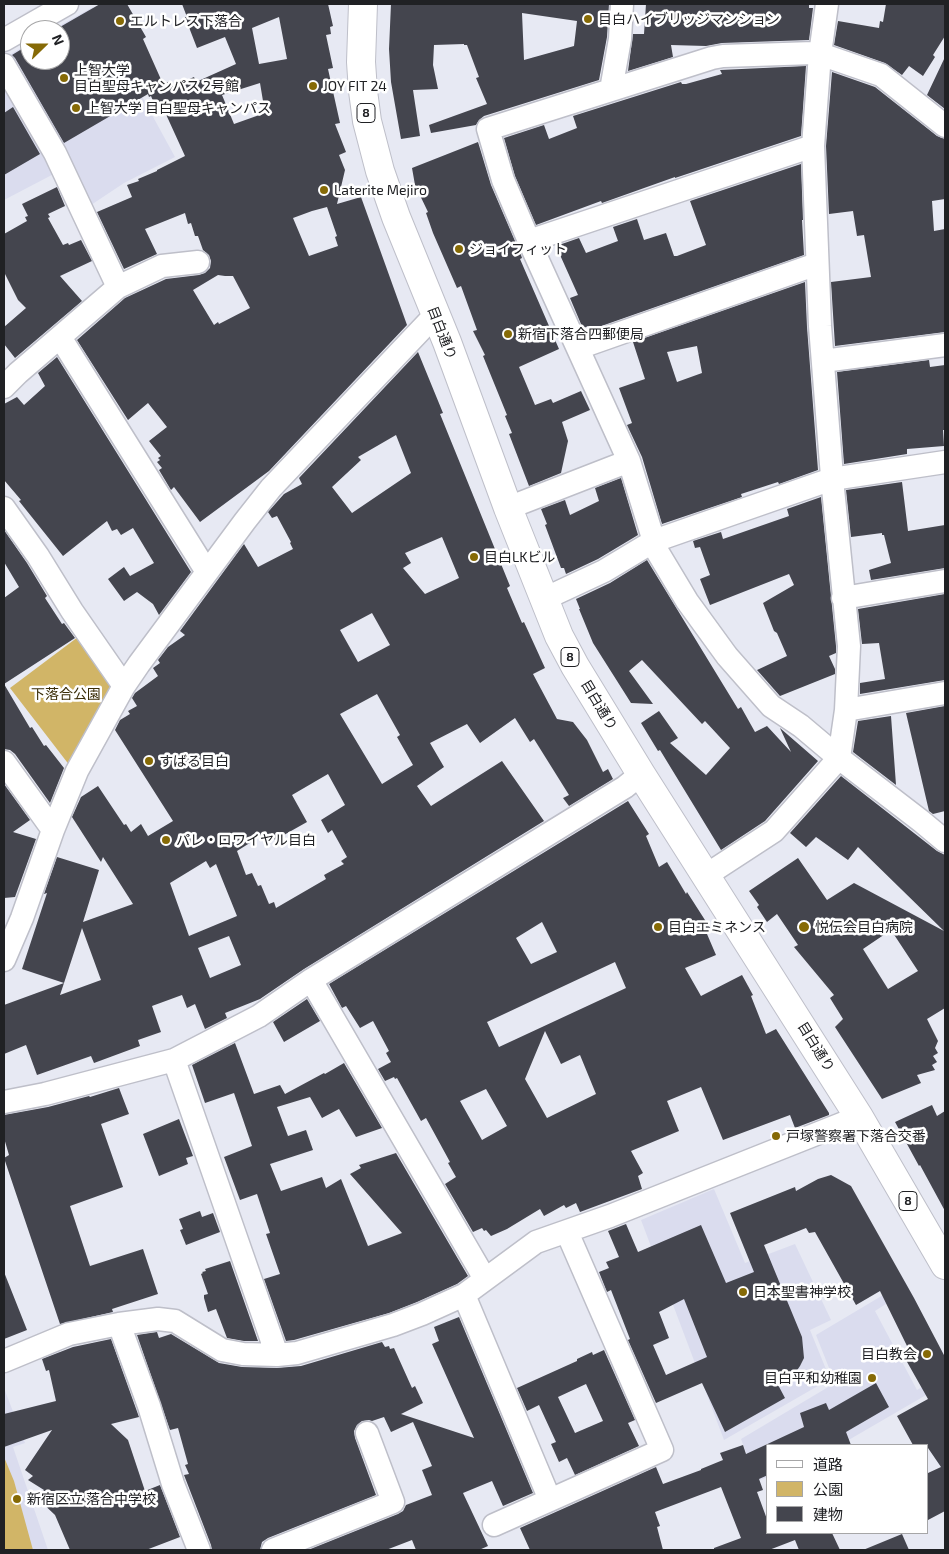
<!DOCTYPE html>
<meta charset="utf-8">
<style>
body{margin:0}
#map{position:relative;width:949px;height:1554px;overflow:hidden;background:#e7e9f3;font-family:"Exo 2","Noto Sans JP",sans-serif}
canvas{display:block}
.frame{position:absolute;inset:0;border:5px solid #202124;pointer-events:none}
.legend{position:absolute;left:766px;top:1444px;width:162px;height:90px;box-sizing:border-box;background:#fff;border:1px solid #a6a6a7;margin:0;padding:6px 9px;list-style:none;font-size:15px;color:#202124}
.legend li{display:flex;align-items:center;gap:10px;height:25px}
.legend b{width:25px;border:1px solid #a6a6a7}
.north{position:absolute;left:20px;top:20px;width:50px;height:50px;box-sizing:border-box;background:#fff;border:1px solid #a6a6a7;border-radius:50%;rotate:68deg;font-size:14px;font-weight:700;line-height:20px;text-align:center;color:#202124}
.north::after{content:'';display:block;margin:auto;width:18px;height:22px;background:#866a06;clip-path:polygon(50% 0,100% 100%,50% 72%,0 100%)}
</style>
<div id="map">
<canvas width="949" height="1554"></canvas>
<div class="frame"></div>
<ul class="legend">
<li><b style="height:6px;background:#fff"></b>道路</li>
<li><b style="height:14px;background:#d1b567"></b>公園</li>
<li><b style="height:14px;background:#44454e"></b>建物</li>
</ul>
<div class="north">N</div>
</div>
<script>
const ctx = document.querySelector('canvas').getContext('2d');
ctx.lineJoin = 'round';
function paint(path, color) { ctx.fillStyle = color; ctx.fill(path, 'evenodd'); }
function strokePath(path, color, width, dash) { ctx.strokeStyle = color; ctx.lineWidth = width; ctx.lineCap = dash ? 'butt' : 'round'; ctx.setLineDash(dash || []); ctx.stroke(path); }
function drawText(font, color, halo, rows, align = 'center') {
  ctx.font = font + ' "Exo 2","Noto Sans JP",sans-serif'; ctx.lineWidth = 5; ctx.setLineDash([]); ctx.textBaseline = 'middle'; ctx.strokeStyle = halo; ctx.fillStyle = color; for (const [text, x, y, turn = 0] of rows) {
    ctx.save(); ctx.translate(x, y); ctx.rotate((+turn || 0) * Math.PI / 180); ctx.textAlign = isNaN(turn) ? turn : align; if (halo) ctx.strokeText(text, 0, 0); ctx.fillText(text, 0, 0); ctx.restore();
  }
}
paint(new Path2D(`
 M93,7L175,157L124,183L88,207L69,166L4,200V58L30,43V60H60V30H52Z
 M714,1189L745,1263L795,1244L831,1320L810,1330L830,1379L724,1440L641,1220Z
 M905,1282L909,1289L875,1311L917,1390L945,1374V1384L840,1445H768V1477L757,1481L741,1439L835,1383L816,1335Z
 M4,1388L25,1443L13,1447L48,1550H4Z`), '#dadcee');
paint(new Path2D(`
 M82,634L116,685L70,766L10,688Z
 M4,1457L14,1481L33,1550H4Z`), '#d1b567');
paint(new Path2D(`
 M100,4H127L146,37L143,39L163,84L170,81L173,86L194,77L196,82L236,64L225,37L197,48L185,17H187L182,4H328L333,26L330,27L331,34L326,35L333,68L328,69L340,123L335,124L346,152L339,155L345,170L337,204L361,197L407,325L269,471L200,522L174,487L171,490L159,470L162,468L157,462L160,460L158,458L161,456L149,441L167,427L148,403L128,420L77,340L125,298L166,279L199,275L205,273L210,268L211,261L209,255L203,250L198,236H195L191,223L188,224L185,213L145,229L157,254L124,269L97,212L132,197L127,185L139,181L138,179L157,171V170L185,156L164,110L158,113L151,96L149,97L148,94L64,143L15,58L12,55L30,44V60H60V27ZM279,17L287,59L259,64L252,28ZM260,83L265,113L234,124L222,95ZM327,207L337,236L335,237L338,246L309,256L293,218L312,211ZM218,275L225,276H233L250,308L219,324L218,322L214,325L193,290Z
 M391,4H609L607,37L599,80L484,116L479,120L476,125L431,133L429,125L487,104L476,78L479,77L467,45H464V44L434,45L433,65L438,89L413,90L420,136L401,139L391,82L389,49ZM522,13L577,21L574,46L524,60Z
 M646,4H809V8H813L809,40L722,43L706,46L671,45L673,57L628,71L633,34H644Z
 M886,4H945V36L933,55L935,57L923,76L909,66L902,75L885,63L834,45L838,21L879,28L880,21L883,22Z
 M945,57V109L927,95Z
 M806,66L801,136L675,178V177L602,203L601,201L536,225L515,176L504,138L544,125L549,139L577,128L573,116L681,82L682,84H686L722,74L720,70Z
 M832,72L875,87L937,136L945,139V199L932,201L934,231L945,229V332L835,346L831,282L871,277L864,235L857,236L853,211L829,214L826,146Z
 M13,107L40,154L4,175V113Z
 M478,142L491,185L521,255L522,258L520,259L559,349L519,367L535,405L551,399L553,403L581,391L590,410L562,422L568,441L561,473L529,486L509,434L512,433L505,416L507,415L483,356L485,355L473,331L477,330L461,286L457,288L433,233L426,213L428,212L415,185L412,168Z
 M801,164L803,220H802L804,255L590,330L588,326L584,328L581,324L570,298L578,295L556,246L579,238L586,253L618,241L613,227L637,219L644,240L666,233L674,256H677L706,245L690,201Z
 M57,187L65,206L48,214L50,217L48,218L63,245L68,243L69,245L81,240L92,261L60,276L82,301L15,358L4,344V327L26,308L18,300L4,272V234L27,221L25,217L28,216L22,204Z
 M805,282L807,327L818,470L779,484L778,482L741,494L742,497L662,524L642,457L627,425L632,423L619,388L645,379L633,342ZM697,346L702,373L677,382L667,352Z
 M418,352L443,413L440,414L510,586L507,588L522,623L524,622L545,668L533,674L557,719L573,722L587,740L603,772L608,769L613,779L569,806L563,798L569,795L534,739L530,742L515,718L480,743L467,724L430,743L444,767L417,786L431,806L502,761L544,821L304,969L260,999L225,1013L227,1018L205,1029L195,1004L187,1008L182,995L152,1006L161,1032L138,1040L140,1046L94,1063L91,1056L37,1075L26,1045L4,1054V1005L64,983L22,969L47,893L44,894L57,857L99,870L83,922L133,904L103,857L101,862L72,817L81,797L98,786L124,825L126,824L131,832L141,824L148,836L173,821L115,730L120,720L130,714L128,711L137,706L132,698L135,693L158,676L153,668L160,663L158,660L168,647L185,635L180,631L244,544L258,567L293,549L290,543L291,542L277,516L272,518L268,512L284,494L302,484L299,478ZM396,435L411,473L352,513L332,487L361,460L358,457ZM442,537L459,578L425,594L403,568L411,563L405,553ZM372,613L390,645L358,662L340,630ZM377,694L400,735L397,737L413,765L382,784L340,714ZM328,774L345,805L321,820L328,833L332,830L347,857L341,861L344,864L324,875L326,879L276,908L274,902L269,904L261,885L258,886L252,873L246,875L237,851L264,834L267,839L273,836L275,840L307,822L292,795ZM206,861L210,868L216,864L237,916L189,936L170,883ZM82,928L101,980L60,995L64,983ZM229,936L241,965L210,978L198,948Z
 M57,357L191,572L159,615L153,604L137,592L124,601L108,579L124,567L130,576L154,563L133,528L121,535L117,529L112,531L107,521L63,556L19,501L21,500L4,480V404L17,397L24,405L45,386L38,373Z
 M929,360L930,367L945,365V430H943L944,446L907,449V454L844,464L837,372Z
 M621,478L638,535L598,559L566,574L564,568H561L545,525L547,524L541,509L565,500L570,515L599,501L595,488Z
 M902,482L908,531L945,525V568L871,580L869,570L891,563L884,535H882V533L851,537L846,490Z
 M821,497L836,646V653L829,656L835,669V674L780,696L757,670L787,656L777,633L774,631L763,603L794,585L789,574L710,605L700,579L710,575L700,547L695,548L693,541L721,532L723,539L789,516L787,509Z
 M4,530L27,563L47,596L45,598L62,624L64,623L75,638L4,684L30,728L32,727L44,746L46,745L64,768L50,803L15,754L10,750L4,749V598L19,587L4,562Z
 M647,560L738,709L741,707L755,732L767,726L791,752L780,728L818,761L765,821L721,850L660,750L658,751L641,723L659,711L678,738L670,743L706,775L730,748L705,721L702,724L642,660L629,671L653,704L631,703L593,643L579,609H580L576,599L610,583Z
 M945,594V680L860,694V683L885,679L879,643L862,644L858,609Z
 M945,706V811L933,814L929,811L906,713Z
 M891,716L896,785L853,752L858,721Z
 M841,776L937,851L945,855V1008L927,1019L938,1041L935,1048L938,1053L933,1056L937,1062L932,1065L935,1070L917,1075L921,1083L882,1099L835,1027L843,1019L830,998L834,995L794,947L798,945L777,914L767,922L757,907L759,905L749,891L798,858L827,900L854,883L944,931L858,847L848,860L816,837L806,847L790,833ZM891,930L918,971L888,989L863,949Z
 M4,784L30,820L13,832L36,839L15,897L4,898Z
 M628,801L649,834L646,836L659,867L667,862L686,894L687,892L712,931L707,934L716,955L685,968L701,996L742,975L753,995L751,996L766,1034L776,1029L829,1113V1115L795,1128L790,1115L723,1140L701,1087L667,1101L679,1131L631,1151L643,1173L638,1176L642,1189L580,1212L576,1203L566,1208L564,1205L544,1216L540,1209L507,1229L491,1236L486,1230L484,1231L482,1228L473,1232L445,1184L456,1177L448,1163L450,1162L426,1118L421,1121L397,1078L395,1079L394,1077L385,1081L378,1069L391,1062L386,1053L389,1051L373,1021L360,1028L346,1006L342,1008L329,984ZM542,922L557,952L531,964L516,938ZM615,962L626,988L499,1047L487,1022ZM545,1031L561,1064L580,1055L596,1094L547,1118L525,1079ZM486,1089L507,1126L482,1140L460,1101Z
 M307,999L320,1021L284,1042L273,1022Z
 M235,1043L254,1094L280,1085L285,1094L324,1073L325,1074L344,1063L382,1128L356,1137L339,1109L322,1118L310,1097L277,1107L288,1136L306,1130L313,1150L270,1164L281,1191L322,1177L326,1188L341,1179L368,1246L402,1233L350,1174L361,1168L359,1165L396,1153L468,1276L457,1284L417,1302L389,1313L294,1340L286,1341L264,1279L280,1274L266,1234L270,1233L257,1194L240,1200L224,1157L252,1146L234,1093L205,1103L192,1065Z
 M119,1088L129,1114L101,1124L123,1187L70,1206L90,1266L143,1249L158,1294L112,1309L113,1312L60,1324L4,1158L9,1155L4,1138V1115L48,1107L89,1096L90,1097Z
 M932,1105L937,1116L945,1111V1211L920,1165L919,1166L895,1122Z
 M179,1119L193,1156L186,1158L188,1164L159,1176L143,1134Z
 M831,1175L851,1186L914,1298L945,1357V1511L928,1520V1473L941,1467L928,1448V1445H913L897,1416L928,1399L902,1353L908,1348L880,1291L856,1305L815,1232L809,1233L806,1228L764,1245L802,1337L804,1358L800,1366L793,1376L777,1383L785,1398L725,1432L702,1383L656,1403L628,1340L630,1339L611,1290L607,1292L599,1272L609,1268L606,1262L619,1257L608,1231L626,1224L638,1252L701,1225L726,1283L754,1272L730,1213L795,1187L796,1191L818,1179ZM684,1299L707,1357L666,1375L653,1345L669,1338L659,1312Z
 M200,1211L202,1217L213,1213L220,1232L186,1245L180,1230L183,1229L179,1219Z
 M230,1261L258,1341H244L227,1338L216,1309L208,1312L204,1298V1295L208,1294L201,1274L203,1273L202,1272L206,1271L205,1269Z
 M4,1272L27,1330L4,1339Z
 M459,1317L533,1493L503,1506L492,1481L463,1493L488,1546L479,1550H416L412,1540L386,1550H308L398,1514L403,1511L406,1505L432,1495L422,1470L432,1466L413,1422L391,1432L384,1417L372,1421L369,1420L362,1421L357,1425L354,1431L355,1438L376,1495L268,1538L262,1542L260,1550H212L211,1545L184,1475L189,1474L185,1465L188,1464L178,1428L170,1430L137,1335L157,1332L159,1338L171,1334L219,1363L242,1367L277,1368L301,1366L382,1342L385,1347L389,1346L390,1349L394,1348L412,1388L415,1386L423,1403L401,1414L474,1438L432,1344L439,1341L434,1327Z
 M111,1339L139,1417L111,1424L128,1440L145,1491L160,1485L180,1537L146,1550H70L55,1515L38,1499L44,1490L28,1480L33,1476L25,1470L52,1430L4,1447V1414L56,1401L49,1370L46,1371L42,1359L73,1347Z
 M604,1350L635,1420L628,1423L639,1446L575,1475L567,1458L559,1462L551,1444L556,1442L539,1405L527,1411L517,1388L577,1361V1359L592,1352L593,1355ZM586,1384L603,1421L575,1433L558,1397Z
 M876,1383L889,1407L846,1432L851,1445H768V1475L759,1479L763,1490L757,1492L768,1522V1533H832L840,1550H799L795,1540L769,1550H714V1548L741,1538L721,1487L655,1512L660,1526L657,1527L663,1550H530L520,1528L656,1467L663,1484L701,1470V1469L723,1460L720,1453L743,1445L746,1454L804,1427L800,1413L826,1403L829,1410Z
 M902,1534L909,1550H863Z`), '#44454e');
const minor = new Path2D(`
 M827,4L820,54L813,146L820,326L833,489L849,646L846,710
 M4,40L67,4
 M4,65L55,153L118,287
 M611,90L620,39L622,4
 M945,126L881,75L820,54L814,53L723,56L712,58L488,129L503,180L529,241L629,461L657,551L687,601L727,656L771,706L801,726L839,758L921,821L945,841
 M529,241L813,146
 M60,337L207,572
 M578,348L817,264
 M823,361L945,345
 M4,387L18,373L118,287L162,266L198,262
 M4,508L38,556L72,611L124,686
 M508,508L629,461
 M843,598L945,581
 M544,599L604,571L654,541L832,479L945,462
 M4,762L53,830
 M705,876L774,831L839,758L846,710L945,693
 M4,960L22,918L53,830L77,771L124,686L139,664L245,521L271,488L435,315
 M311,980L485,1279
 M174,1060L277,1355
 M4,1102L45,1094L174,1060L259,1016L311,980L625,787L641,774
 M464,1295L550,1500
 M119,1324L149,1406L173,1484L199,1550
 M4,1361L69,1334L119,1324L158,1319L175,1321L222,1350L243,1354L277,1355L297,1353L393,1325L422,1314L464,1295L536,1242L610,1216L859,1117
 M494,1525L662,1450L567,1232
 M273,1550L393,1502L367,1433`);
const major = new Path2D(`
 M363,4L361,62L363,91L367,121L380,171L396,217L447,342L508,508L559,636L575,666L641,774L859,1117L945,1265`);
strokePath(minor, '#bebfc9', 25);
strokePath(major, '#bebfc9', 30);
strokePath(minor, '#fff', 22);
strokePath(major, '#fff', 28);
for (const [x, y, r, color] of [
 [588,19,5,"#866a06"],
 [120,21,5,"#866a06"],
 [64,78,5,"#866a06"],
 [313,86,5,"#866a06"],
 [76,108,5,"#866a06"],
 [324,190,5,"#866a06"],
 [459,249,5,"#866a06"],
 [508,334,5,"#866a06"],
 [474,557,5,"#866a06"],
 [149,761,5,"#866a06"],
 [166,840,5,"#866a06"],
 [658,927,5,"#866a06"],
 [804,927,6,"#866a06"],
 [776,1136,5,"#866a06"],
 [743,1292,5,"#866a06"],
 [927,1354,5,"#866a06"],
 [872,1378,5,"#866a06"],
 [17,1499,5,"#866a06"]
]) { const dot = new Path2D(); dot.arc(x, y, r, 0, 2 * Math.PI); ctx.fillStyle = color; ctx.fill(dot); strokePath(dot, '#fff', 2); }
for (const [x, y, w] of [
 [366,113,18],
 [570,657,18],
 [908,1201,18]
]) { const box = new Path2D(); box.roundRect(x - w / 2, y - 9.5, w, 19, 4); ctx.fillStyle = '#fff'; ctx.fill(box); strokePath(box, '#202124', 1); }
drawText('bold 12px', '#202124', null, [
 ["8",366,113],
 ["8",570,657],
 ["8",908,1201]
]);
drawText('14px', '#202124', '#fff', [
 ["目白ハイブリッジマンション",598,19],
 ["エルトレス下落合",130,21],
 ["上智大学",74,70],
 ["目白聖母キャンパス 2号館",74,86],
 ["JOY FIT 24",323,86],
 ["上智大学 目白聖母キャンパス",86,108],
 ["Laterite Mejiro",334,190],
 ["ジョイフィット",469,249],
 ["新宿下落合四郵便局",518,334],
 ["目白LKビル",484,557],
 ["すばる目白",159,761],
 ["パレ・ロワイヤル目白",176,840],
 ["目白エミネンス",668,927],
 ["悦伝会目白病院",815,927],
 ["戸塚警察署下落合交番",786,1136],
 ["日本聖書神学校",753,1292],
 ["目白教会",917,1354,"right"],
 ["目白平和幼稚園",862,1378,"right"],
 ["新宿区立 落合中学校",27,1499]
], 'left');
drawText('14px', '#202124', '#fff', [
 ["目白通り",442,333,69],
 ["目白通り",599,705,59],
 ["目白通り",816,1047,58]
]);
drawText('14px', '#3a2d07', '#fff', [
 ["下落合公園",66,694]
]);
</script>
